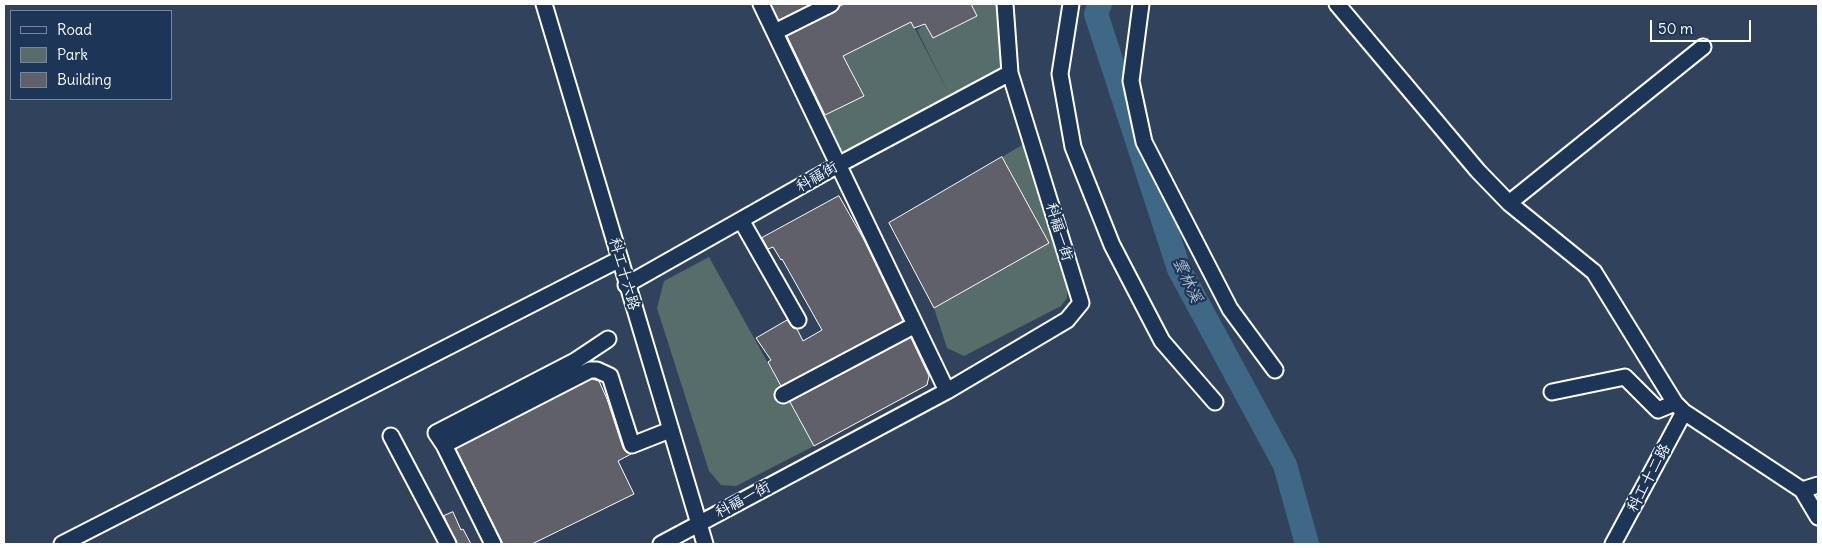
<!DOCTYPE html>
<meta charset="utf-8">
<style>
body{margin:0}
#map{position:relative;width:1822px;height:548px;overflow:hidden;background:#31425c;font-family:Delius,sans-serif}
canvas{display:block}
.frame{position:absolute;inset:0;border:5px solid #fff;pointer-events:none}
.legend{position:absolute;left:10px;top:10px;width:162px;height:90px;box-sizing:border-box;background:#1d3557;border:1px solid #77869a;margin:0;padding:6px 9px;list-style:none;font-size:15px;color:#fff}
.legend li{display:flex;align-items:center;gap:10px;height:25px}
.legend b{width:25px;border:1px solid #77869a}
.scale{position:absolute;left:1650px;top:20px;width:101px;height:22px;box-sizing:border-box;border:2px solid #fff;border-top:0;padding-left:6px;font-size:15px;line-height:18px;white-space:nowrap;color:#fff;-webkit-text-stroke:4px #1d3557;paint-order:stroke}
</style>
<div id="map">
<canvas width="1822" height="548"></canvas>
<div class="frame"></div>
<ul class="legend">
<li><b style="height:6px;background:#1d3557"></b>Road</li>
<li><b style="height:14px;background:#566d69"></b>Park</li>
<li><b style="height:14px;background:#5f6069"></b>Building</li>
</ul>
<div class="scale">50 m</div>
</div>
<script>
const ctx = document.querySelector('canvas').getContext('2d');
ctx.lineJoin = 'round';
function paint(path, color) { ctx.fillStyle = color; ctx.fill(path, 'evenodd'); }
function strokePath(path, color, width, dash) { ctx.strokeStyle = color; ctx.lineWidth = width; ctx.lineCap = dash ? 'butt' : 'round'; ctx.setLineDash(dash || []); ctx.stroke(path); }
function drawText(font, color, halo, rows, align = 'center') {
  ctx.font = font + ' Delius,"LXGW WenKai TC",sans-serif'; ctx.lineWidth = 4.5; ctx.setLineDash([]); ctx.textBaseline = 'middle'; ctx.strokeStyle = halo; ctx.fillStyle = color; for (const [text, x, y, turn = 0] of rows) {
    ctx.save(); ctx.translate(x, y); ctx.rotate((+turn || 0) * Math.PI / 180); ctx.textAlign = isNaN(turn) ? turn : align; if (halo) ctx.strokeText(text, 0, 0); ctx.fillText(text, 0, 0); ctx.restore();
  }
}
paint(new Path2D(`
 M971,4H1003L1010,73L847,160L824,116L864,96L843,56L911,21L949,94L917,30L925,24L933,38L977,16Z
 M1027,142L1068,272L1067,298L1061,306L964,356L947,348L934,308L1049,243L1002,157Z
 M709,257L814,446L736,486L721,485L709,471L657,308L664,281Z`), '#566d69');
strokePath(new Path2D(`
 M1100,4L1096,14L1179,269L1285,465L1307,544`), '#3f6887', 24);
const building = new Path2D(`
 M771,4H811L779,20Z
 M845,4H971L977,16L933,38L925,24L914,28L911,22L843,56L864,96L825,115L787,36L835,12L840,6Z
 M1002,157L1049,243L934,308L889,223Z
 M839,196L863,238L903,321L781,386L768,362L771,360L756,338L787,320L793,328L797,329L803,341L822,330L782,259L781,260L773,247L768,249L762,238Z
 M911,338L929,376L927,385L814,446L790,402Z
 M592,379L599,381L607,399L623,448L626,452L631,454L618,461L634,494L532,544H503L456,449Z
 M453,512L461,530L463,529L471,544H457L444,516Z`);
paint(building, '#5f6069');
strokePath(building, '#fff', 1);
const minor = new Path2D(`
 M544,4L705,544
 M761,4L947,391
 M1071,4L1060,74L1073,147L1112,245L1162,341L1215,402
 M1141,4L1131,81L1144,142L1230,309L1275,370
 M1337,4L1478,171L1509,203L1594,272L1675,403L1684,412L1802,490L1818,517
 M775,32L831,4
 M1509,203L1703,47
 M741,220L798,320
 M626,285L838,165L1010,73
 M1552,392L1625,377L1658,410L1675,403
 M783,395L915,325
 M391,436L448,544
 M444,445L590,370H597L610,376L632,445L670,430
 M1802,490L1818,485
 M62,544L620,259
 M493,544L444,445L436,433L575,361L608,339
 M661,544L947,391L1067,320L1081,303L1010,73L1005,4
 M1613,544L1684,412`);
strokePath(minor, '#fff', 19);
strokePath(minor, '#1d3557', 15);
drawText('15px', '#fff', '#1d3557', [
 ["科福街",817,177,-30],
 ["科福一街",1059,232,73],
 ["科工十六路",624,274,74],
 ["科工十二路",1649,478,-62],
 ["科福一街",743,500,-28]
]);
drawText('italic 16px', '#b2c3cf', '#1d3557', [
 ["雲林溪",1187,280,65]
]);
</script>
